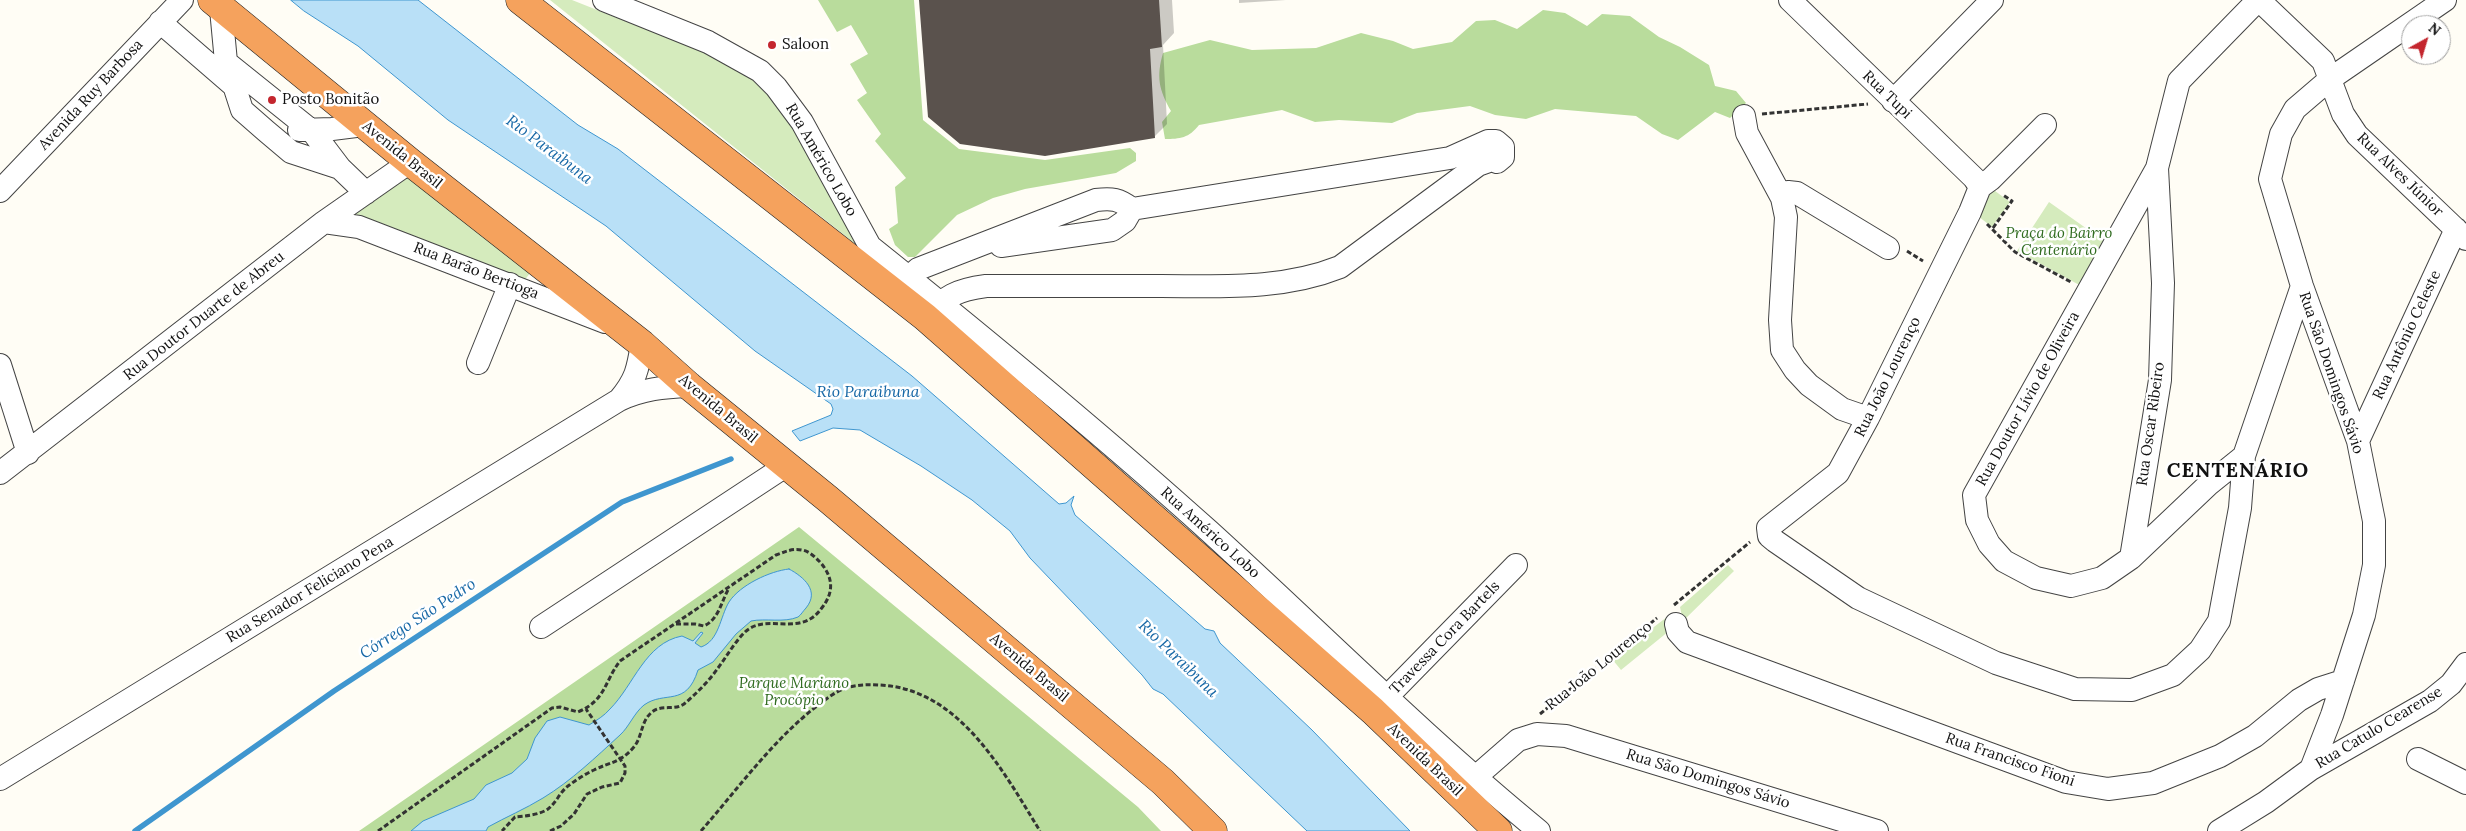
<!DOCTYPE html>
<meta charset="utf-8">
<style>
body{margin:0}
#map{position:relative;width:2466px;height:831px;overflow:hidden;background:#fffdf5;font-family:Lora,serif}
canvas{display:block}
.north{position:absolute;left:2401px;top:15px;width:50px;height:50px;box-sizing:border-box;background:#fff;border:1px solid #a0a0a0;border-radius:50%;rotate:39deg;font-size:14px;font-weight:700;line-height:20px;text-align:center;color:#111}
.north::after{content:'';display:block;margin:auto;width:18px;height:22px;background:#c4262e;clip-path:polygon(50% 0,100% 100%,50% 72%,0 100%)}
</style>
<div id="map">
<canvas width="2466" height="831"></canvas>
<div class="north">N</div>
</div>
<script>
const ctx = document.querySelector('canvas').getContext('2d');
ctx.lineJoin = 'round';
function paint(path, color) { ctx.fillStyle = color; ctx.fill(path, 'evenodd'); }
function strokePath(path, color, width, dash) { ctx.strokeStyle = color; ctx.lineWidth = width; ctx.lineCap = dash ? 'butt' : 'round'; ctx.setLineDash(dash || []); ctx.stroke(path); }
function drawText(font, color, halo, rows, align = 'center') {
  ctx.font = font + ' Lora,serif'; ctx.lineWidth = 5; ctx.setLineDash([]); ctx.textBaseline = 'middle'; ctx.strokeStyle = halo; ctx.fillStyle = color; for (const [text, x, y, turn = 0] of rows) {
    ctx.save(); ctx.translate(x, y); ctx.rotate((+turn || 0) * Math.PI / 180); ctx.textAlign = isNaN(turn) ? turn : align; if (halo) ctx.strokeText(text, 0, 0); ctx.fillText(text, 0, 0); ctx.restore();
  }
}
paint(new Path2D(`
 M550,0H572L723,60L746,71L775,96L868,254Z
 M407,174L531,272L523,282L351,216Z
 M1991,188L2010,202L1992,227L1974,213Z
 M2049,202L2107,243L2083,287L2017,251Z
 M1728,565L1734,571L1683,621L1680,607Z
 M1667,617L1669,631L1621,670L1612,659Z`), '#d5ebbd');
paint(new Path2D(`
 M818,0H914L923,120L959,149L1045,160L1130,148L1136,153V161L1116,173L1025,189L993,198L957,215L915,257H908L895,245L889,229L898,223L895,187L906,178L875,141L881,134L857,100L867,93L850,64L868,54L851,25L837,32Z
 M1543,10L1565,13L1587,26L1602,14L1630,16L1659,37L1680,47L1709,65L1715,86L1736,91L1746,103L1730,118L1715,112L1678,140L1662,134L1636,116L1555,109L1526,119L1495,115L1470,106L1417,113L1392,123L1339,120L1315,122L1282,110L1199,125C1189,138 1180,139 1165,139L1162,122L1171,111C1159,90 1156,77 1163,53L1210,40L1252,50L1316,48L1361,33L1393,41L1413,49L1452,42L1476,21L1495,20L1517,29Z
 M799,527L1138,807L1161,831H359Z`), '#b9dc9c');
const water = new Path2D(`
 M291,0H418L578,125L618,149L912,376L1059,504L1066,503L1074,496L1071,505L1075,515L1205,629L1214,631L1220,643L1312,730L1410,831H1307L1163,694L1153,689L1142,675L1030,558L1010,531L972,500L921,466L860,430L833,428L800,441L792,431L831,415L833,409L831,404L755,351L606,226L448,120L358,46L304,11Z
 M789,569C804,577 820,591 806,608C803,611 801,615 798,617C784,623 766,618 751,621L736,634L713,662L698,670C686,708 665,690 644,705C634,713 629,727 620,735C596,757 571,781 543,798C525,809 506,817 488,827L486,831H411L423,821L474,799L486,785L512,773L527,759L535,738L547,721L560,717L589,725C597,720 604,716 610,709C634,685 645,643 682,636L693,641L701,632L703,633L695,643L701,647C719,641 720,617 729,602C740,585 770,571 789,569Z`);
paint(water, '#b9e0f7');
strokePath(water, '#3f96cf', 1);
paint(new Path2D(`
 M920,0H1172L1174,33L1163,45L1167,124L1154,137Z
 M1239,0H1286L1239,3Z`), '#0003');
strokePath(new Path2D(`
 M135,831L334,691L622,502L731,459`), '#3f96cf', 5.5);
paint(new Path2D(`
 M919,0H1159L1162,47L1150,49L1155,138L1045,156L960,144L928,117Z`), '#5a524d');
const minor = new Path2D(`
 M604,0L708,42L760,71L776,87L802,122L878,261
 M1790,0L1974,178L1980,187L1970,212L1868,418L1838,473L1768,528L1769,536L1775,541L1858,598L1996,663L2075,689L2132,690L2173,675L2200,650L2219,621L2240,508L2244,456L2302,286
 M2259,0L2323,61L2343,114L2357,135L2466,239
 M221,9L226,62L312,131L340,168L366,193
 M160,22L234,86
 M230,73L242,110L266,131L291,152L340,168
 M1893,101L1992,0
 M1744,116L1747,133L1782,198L1786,217L1780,320L1782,350L1795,370L1809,385L1842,409L1868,418
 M299,130L332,129L364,125
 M2157,168L2179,81L2258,0
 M1980,187L1991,179L2045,125
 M0,191L182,0
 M1782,198L1788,192L1797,193L1888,248
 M324,222L359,227L605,322
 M1001,246L1112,230L1125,221L1132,209
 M871,247C986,339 1100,433 1209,531C1319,631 1424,737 1539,831
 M899,296L909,277L918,269L1096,200C1112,198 1119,199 1132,209L1450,158L1488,141H1496L1503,147V157L1497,162L1492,160L1478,165L1340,267C1282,290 1222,286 1161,286C1102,286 1044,286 986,286C956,290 946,296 925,317
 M478,363L510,284
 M0,365L28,453
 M619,400C636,380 638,369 642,344
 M2358,441L2456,229
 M0,473L324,222L410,162
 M2131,558L2160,380L2163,283L2157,168L1974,495L1977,520L1989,544L2004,561L2036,578L2071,586L2102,578L2131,558L2208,485L2244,456
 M1676,624L1678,632L1687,642L2066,782L2108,789L2153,783L2220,756L2255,736L2299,700L2318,689L2343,681
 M541,627L787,465
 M1377,707L1516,565
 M2418,759L2466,783
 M2311,769L2430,701L2451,684L2466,664
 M0,779L619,400C643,389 663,387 689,386
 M1463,788L1518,740L1537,734L1566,736L1877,831
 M2219,831L2266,802L2311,769L2332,715L2364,615L2374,565V521L2358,441L2302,286L2270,179L2281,134L2295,109L2330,79L2445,0`);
const highway = new Path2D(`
 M212,0L410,162L642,344L689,386L828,499L1163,782L1213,831
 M520,0L925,317L1373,711L1498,831`);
strokePath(minor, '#444', 24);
strokePath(highway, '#222', 29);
strokePath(new Path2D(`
 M1762,114L1868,104
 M1987,224L2015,252L2071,282
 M1993,228L2012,201L2003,195
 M1907,251L1923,261
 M1674,605L1750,542
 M676,624H695L704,626C719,619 721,602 729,588
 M1540,714L1657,618
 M378,831L552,708L560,707L578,712C606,700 604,682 620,661L776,555C785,552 792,548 802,550C809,551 815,557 820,562C834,578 834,593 821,609C800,638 766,612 745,632C734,643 727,656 718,668C709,681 696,694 684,704C674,711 662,704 652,712C640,722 643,737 633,748C620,763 610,762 594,770C585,774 576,780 568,786C560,792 556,803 548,809C539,815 525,816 515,817L502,831
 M550,831L561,826L574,814L587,794L602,787L620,783L625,773V766L586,709
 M701,831C742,784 780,730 832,695C847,685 863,684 879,685C959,688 1003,771 1040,831`), '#333', 3, [5, 2.5]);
strokePath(minor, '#fff', 22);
strokePath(highway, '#f5a25d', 28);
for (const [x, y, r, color] of [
 [772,45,5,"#c4262e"],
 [272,100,5,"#c4262e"]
]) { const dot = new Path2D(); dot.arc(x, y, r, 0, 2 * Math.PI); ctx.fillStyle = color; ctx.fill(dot); strokePath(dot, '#fff', 2); }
drawText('15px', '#111', '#fff', [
 ["Saloon",782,45],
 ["Posto Bonitão",282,100]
], 'left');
drawText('15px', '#111', '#fff', [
 ["Avenida Ruy Barbosa",91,95,-47],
 ["Rua Tupi",1887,95,44],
 ["Avenida Brasil",402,155,39],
 ["Rua Américo Lobo",821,160,60],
 ["Rua Alves Júnior",2400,175,44],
 ["Rua Barão Bertioga",476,271,21],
 ["Rua Doutor Duarte de Abreu",204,316,-38],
 ["Rua Antônio Celeste",2407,335,-65],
 ["Rua São Domingos Sávio",2331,373,71],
 ["Rua João Lourenço",1888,377,-64],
 ["Rua Doutor Lívio de Oliveira",2028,399,-61],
 ["Avenida Brasil",718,409,40],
 ["Rua Oscar Ribeiro",2151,424,-82],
 ["Rua Américo Lobo",1210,533,42],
 ["Rua Senador Feliciano Pena",310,590,-31],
 ["Travessa Cora Bartels",1445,638,-46],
 ["Rua João Lourenço",1599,666,-39],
 ["Avenida Brasil",1029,668,40],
 ["Rua Catulo Cearense",2379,728,-31],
 ["Avenida Brasil",1425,760,44],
 ["Rua Francisco Fioni",2010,760,19],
 ["Rua São Domingos Sávio",1708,779,17]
]);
drawText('italic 15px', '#2f6b1f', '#fff', [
 ["Praça do Bairro",2059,234],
 ["Centenário",2059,251],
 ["Parque Mariano",794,684],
 ["Procópio",794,701]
]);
drawText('italic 16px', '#1768a6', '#fff', [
 ["Rio Paraibuna",549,150,37],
 ["Rio Paraibuna",868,392],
 ["Córrego São Pedro",418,619,-33],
 ["Rio Paraibuna",1178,659,44]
]);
ctx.letterSpacing = '1px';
drawText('bold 20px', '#111', '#fff', [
 ["CENTENÁRIO",2238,471]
]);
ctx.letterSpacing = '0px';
</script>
